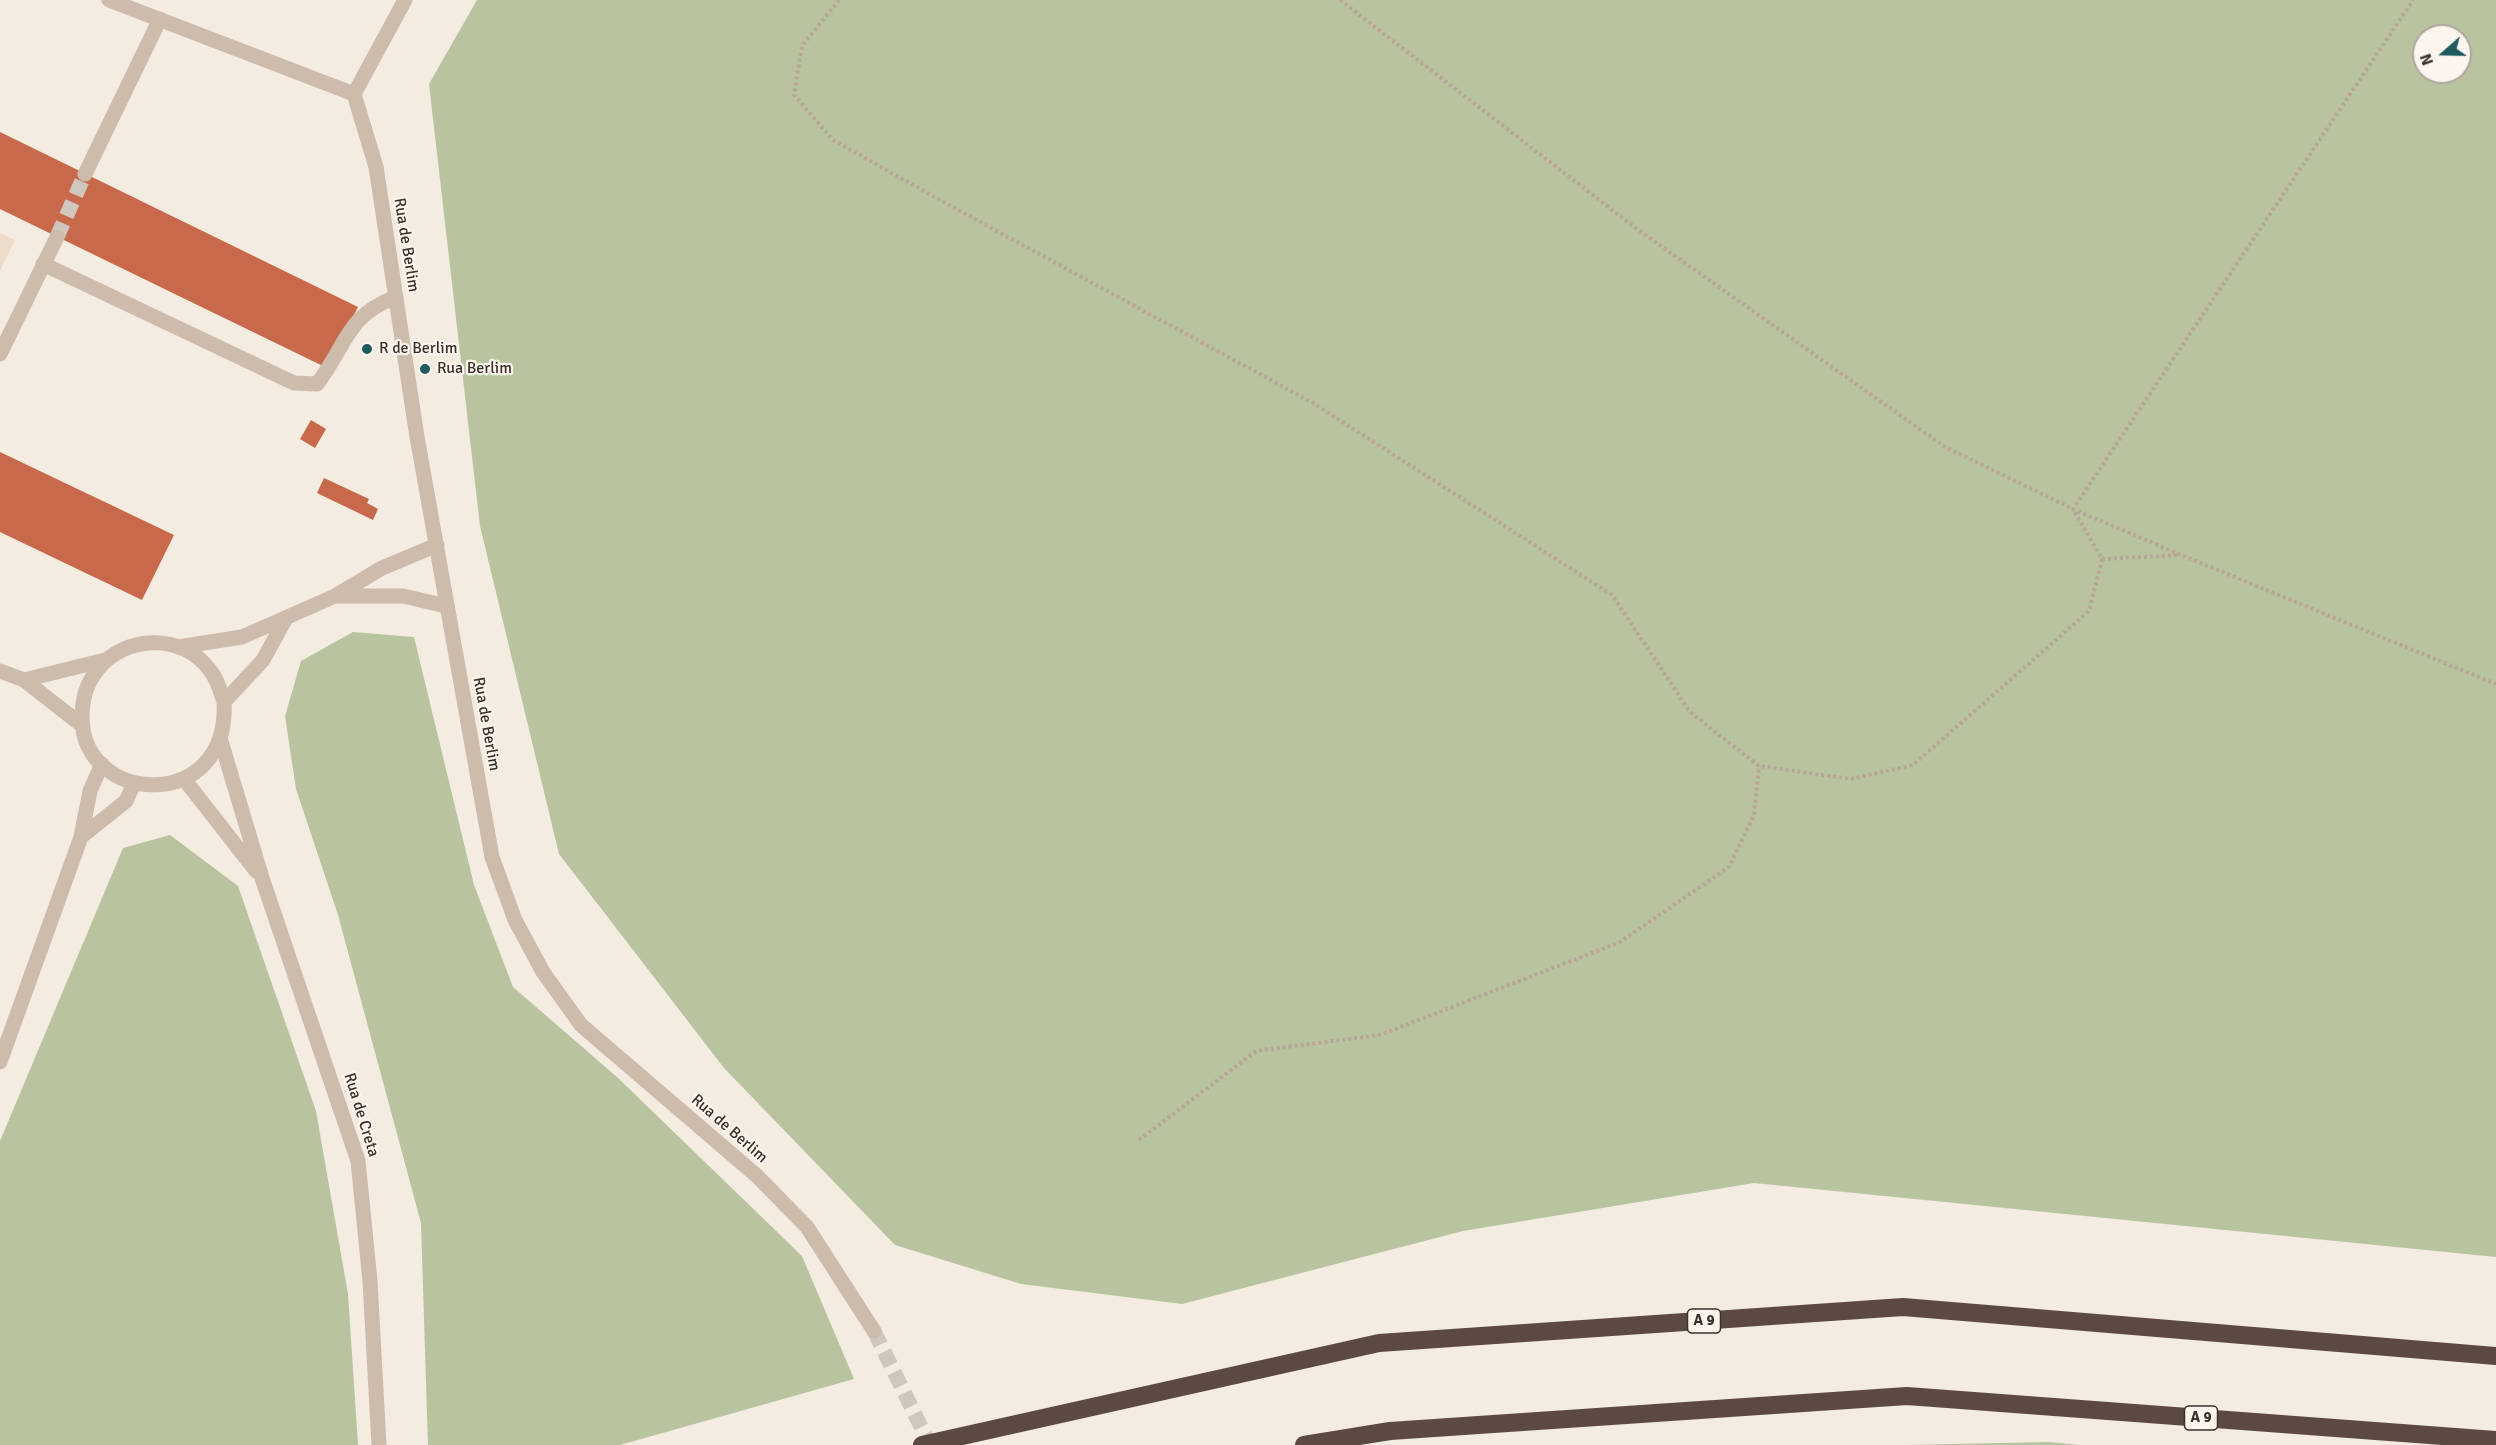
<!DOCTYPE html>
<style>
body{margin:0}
#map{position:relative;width:2496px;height:1445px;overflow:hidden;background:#f4ebe1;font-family:Signika,sans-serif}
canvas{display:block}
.north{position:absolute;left:2412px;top:24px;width:60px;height:60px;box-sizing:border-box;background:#fbf5ee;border:2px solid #aea6a0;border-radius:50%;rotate:250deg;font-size:16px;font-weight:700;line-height:24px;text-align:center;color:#3b302b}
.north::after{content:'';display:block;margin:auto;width:21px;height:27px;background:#1f5a5e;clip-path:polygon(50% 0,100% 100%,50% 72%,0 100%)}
</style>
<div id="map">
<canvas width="2496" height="1445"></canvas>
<div class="north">N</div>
</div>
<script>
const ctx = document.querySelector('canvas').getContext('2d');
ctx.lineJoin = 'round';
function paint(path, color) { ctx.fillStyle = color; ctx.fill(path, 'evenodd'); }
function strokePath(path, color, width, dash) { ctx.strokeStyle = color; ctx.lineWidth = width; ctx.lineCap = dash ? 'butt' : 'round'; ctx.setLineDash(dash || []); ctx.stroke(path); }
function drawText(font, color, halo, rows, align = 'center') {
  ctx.font = font + ' Signika,sans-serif'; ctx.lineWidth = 4.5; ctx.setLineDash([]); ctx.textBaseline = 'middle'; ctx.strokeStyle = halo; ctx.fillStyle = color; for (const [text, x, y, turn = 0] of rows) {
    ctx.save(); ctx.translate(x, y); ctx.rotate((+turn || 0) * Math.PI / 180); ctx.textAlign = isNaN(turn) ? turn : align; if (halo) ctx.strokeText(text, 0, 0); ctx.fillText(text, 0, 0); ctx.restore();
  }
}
paint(new Path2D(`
 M477,0H2496V1257L1754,1183L1463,1231L1182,1304L1021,1284L895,1245L724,1068L559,854L480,526L429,84ZM2424,36H2460V72H2424Z
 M353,632L414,637L474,885L513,987L617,1077L802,1256L854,1379L620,1445H428L421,1223L338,915L296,789L285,716L301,661Z
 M170,835L238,886L316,1111L348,1294L358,1445H0V1141L123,848Z
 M2049,1442L2080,1445H1905Z`), '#b8c4a0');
paint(new Path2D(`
 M0,233L15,240L0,271Z`), '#ecdcc8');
paint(new Path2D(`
 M0,132L358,307L327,368L0,209Z
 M311,420L326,429L315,448L300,439Z
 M0,452L174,535L142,600L0,532Z
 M324,478L369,499L367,503L378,509L373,520L317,493Z`), '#c8694b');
strokePath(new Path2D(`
 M57,237L85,174`), '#cfc6bd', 15, [15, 8]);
strokePath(new Path2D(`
 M874,1331L930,1445`), '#cfc6bd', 15, [15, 8]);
strokePath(new Path2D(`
 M839,0L802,46L794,95L833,140L940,200L1313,403L1612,595L1690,712L1759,766L1851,779L1913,765L2089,611L2102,559L2073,509L2413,0
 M1340,0L1637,229L1945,447L2073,509L2181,555L2496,684
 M2102,559L2180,555
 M1139,1140L1256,1051L1380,1035L1620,942L1729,867L1754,815L1759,766`), '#b9a596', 4, [3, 3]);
strokePath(new Path2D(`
 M85,174L160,19
 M43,264L294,383L317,384C346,347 346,315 396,297
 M0,354L57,237
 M338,596H403L446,606
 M178,647L242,637L335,596L382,568L437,545
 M0,671L24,680L83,726
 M24,680L105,660
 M224,702C220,690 217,678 209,669C182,633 125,635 98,669C86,684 82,699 82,719C84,806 230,813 224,702L263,660L285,620
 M220,738L262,878L358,1161L370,1281L379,1445
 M184,779L256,871
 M81,837L126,801L134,783
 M0,1062L81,837L90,791L102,764`), '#cdbbac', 15);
strokePath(new Path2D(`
 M109,0L354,94
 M405,0L354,94L376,167L417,437L492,857L515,920L543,972L581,1025L757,1176L807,1227L874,1331`), '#cdbbac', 15);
strokePath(new Path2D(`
 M922,1445L1379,1343L1903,1307L2496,1356
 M1304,1445L1390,1431L1907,1396L2496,1440`), '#5c4a42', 18);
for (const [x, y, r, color] of [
 [367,349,6,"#1f5a5e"],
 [425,369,6,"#1f5a5e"]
]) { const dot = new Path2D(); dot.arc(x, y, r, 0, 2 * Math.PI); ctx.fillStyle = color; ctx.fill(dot); strokePath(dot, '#fbf5ee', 2); }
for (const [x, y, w] of [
 [1704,1321,33],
 [2201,1418,33]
]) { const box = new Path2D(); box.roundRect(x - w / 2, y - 12, w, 24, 4.5); ctx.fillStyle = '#fbf5ee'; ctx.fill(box); strokePath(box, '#3b302b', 1.5); }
drawText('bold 15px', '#3b302b', null, [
 ["A 9",1704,1321],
 ["A 9",2201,1418]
]);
drawText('16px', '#3b302b', '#fbf5ee', [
 ["Rua de Berlim",406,245,81],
 ["Rua de Berlim",486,724,80],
 ["Rua de Creta",361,1115,73],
 ["Rua de Berlim",729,1129,41]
]);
drawText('16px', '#3b302b', '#fbf5ee', [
 ["R de Berlim",379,349],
 ["Rua Berlim",437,369]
], 'left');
</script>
